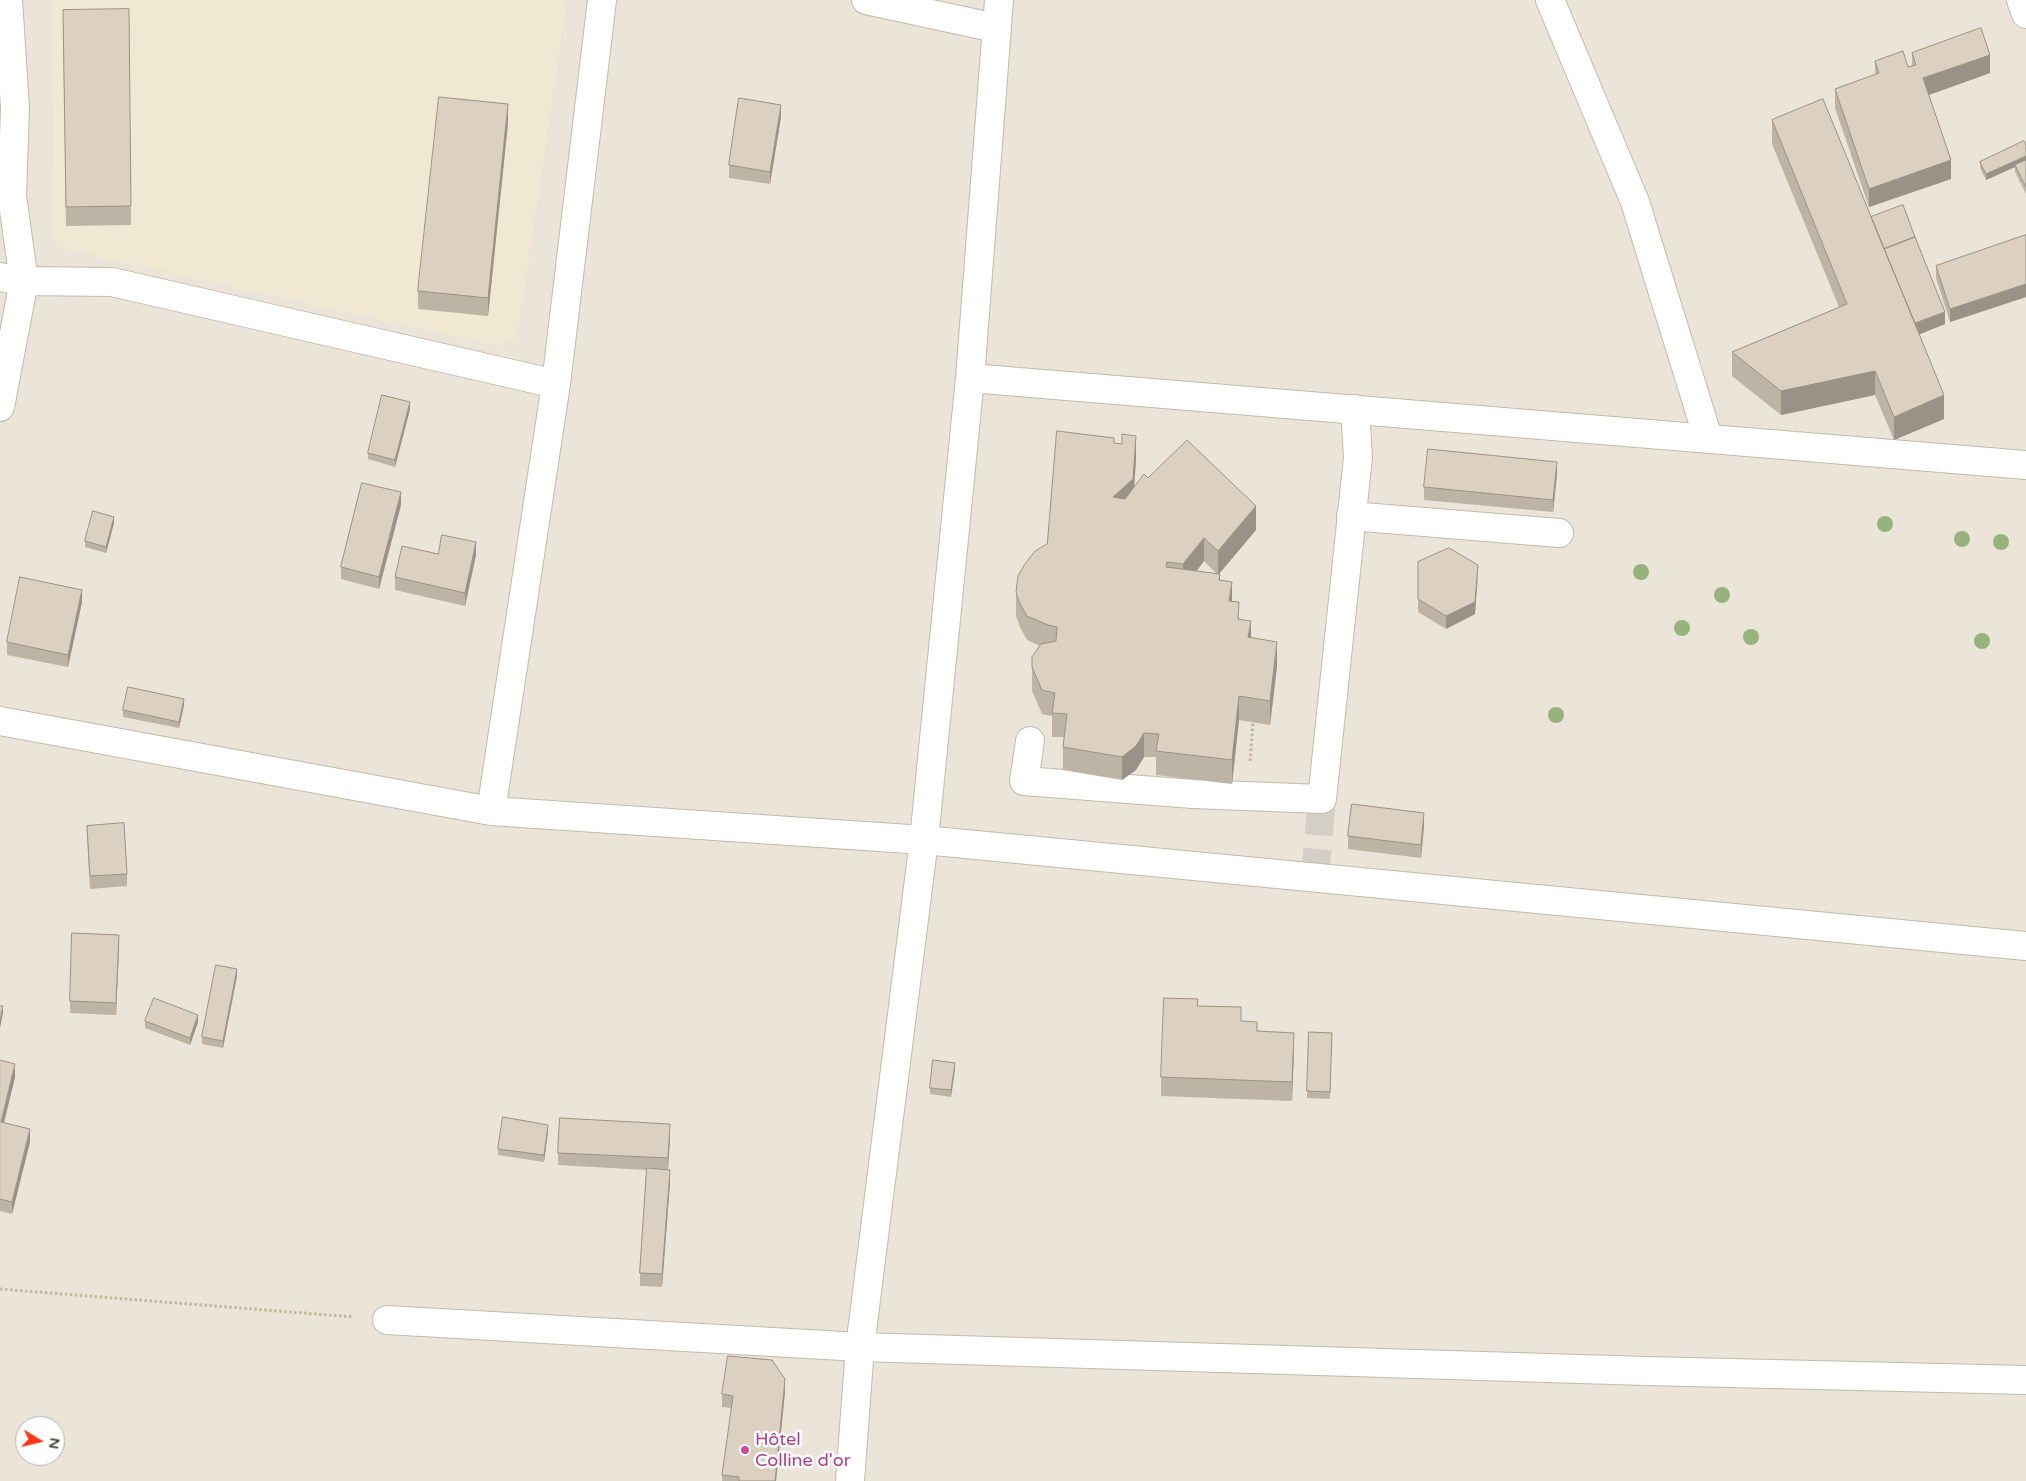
<!DOCTYPE html>
<meta charset="utf-8">
<style>
body{margin:0}
#map{position:relative;width:2026px;height:1481px;overflow:hidden;background:#f6f2ea;font-family:"Varela Round",sans-serif}
canvas{display:block}
.north{position:absolute;left:15px;top:1416px;width:50px;height:50px;box-sizing:border-box;background:#fff;border:1px solid #b7b4af;border-radius:50%;rotate:99deg;font-size:14px;font-weight:700;line-height:20px;text-align:center;color:#4c4337}
.north::after{content:'';display:block;margin:auto;width:18px;height:22px;background:#ff3519;clip-path:polygon(50% 0,100% 100%,50% 72%,0 100%)}
</style>
<div id="map">
<canvas width="2026" height="1481"></canvas>
<div class="north">N</div>
</div>
<script>
const ctx = document.querySelector('canvas').getContext('2d');
ctx.lineJoin = 'round';
function paint(path, color) { ctx.fillStyle = color; ctx.fill(path, 'evenodd'); }
function strokePath(path, color, width, dash) { ctx.strokeStyle = color; ctx.lineWidth = width; ctx.lineCap = dash ? 'butt' : 'round'; ctx.setLineDash(dash || []); ctx.stroke(path); }
function drawText(font, color, halo, rows, align = 'center') {
  ctx.font = font + ' "Varela Round",sans-serif'; ctx.lineWidth = 5; ctx.setLineDash([]); ctx.textBaseline = 'middle'; ctx.strokeStyle = halo; ctx.fillStyle = color; for (const [text, x, y, turn = 0] of rows) {
    ctx.save(); ctx.translate(x, y); ctx.rotate((+turn || 0) * Math.PI / 180); ctx.textAlign = isNaN(turn) ? turn : align; if (halo) ctx.strokeText(text, 0, 0); ctx.fillText(text, 0, 0); ctx.restore();
  }
}
paint(new Path2D(`
 M0,0H2026V1481H0ZM25,1426H55V1456H25Z`), '#ebe4d8');
paint(new Path2D(`
 M54,0H567L517,337L497,346L69,250L52,235Z`), '#f1e8d3');
strokePath(new Path2D(`
 M1315,877L1322,799`), '#d4cfc6', 28, [28, 14]);
const minor = new Path2D(`
 M866,0L996,28
 M1550,0L1635,202L1708,438
 M2021,0L2026,14
 M0,277L24,281L12,196L15,108L8,0
 M970,378L2026,465
 M0,407L24,281L112,282L556,384
 M1351,516L1559,533
 M0,721L491,811L924,840L2026,946
 M1030,741L1024,781L1193,794L1322,799L1358,457L1355,409
 M491,811L556,384L602,0
 M387,1320L860,1347L1646,1371L2026,1380
 M850,1481L860,1347L924,840L970,378L999,0`);
strokePath(minor, '#c3baac', 30);
strokePath(new Path2D(`
 M1250,761L1253,722
 M0,1289L354,1317`), '#c6b69b', 3, [2.5, 2.5]);
strokePath(minor, '#fff', 28);
ctx.fillStyle = '#96b37c';
for (const [x, y] of [
 [1885,524],
 [1962,539],
 [2001,542],
 [1641,572],
 [1722,595],
 [1682,628],
 [1751,637],
 [1982,641],
 [1556,715]
]) { ctx.beginPath(); ctx.arc(x, y, 8, 0, 2 * Math.PI); ctx.fill(); }
paint(new Path2D(`
 M129,9L131,225L66,226L63,28Z
 M1912,53L1990,73L1929,95L1951,179L1869,207L1835,108V89L1875,75V61L1908,67L1912,66Z
 M781,117L770,184L729,178V165Z
 M1772,120L1871,217L1945,324L1919,334L1944,419L1894,440L1875,395L1781,415L1732,376V352L1839,307L1772,144Z
 M508,123L488,316L418,309V291Z
 M2026,145V194L2015,172V167L1986,180L1980,168V162Z
 M2026,235V297L1950,322L1936,278V266Z
 M410,409L395,467L368,459V453Z
 M1114,443L1136,460L1134,487L1148,478L1256,530L1219,574L1220,581L1232,602L1239,619L1251,638L1277,666L1270,725L1239,720L1232,784L1156,775V757H1144L1136,770L1122,780L1063,770V747L1064,737H1052V716L1042,714L1032,691V657L1040,646L1027,640L1020,627L1016,616V592L1047,544ZM1204,561L1217,574L1197,571Z
 M1557,474L1553,512L1424,500V487Z
 M401,505L379,589L341,579V567Z
 M114,523L106,553L85,547V541Z
 M438,554L476,555L465,606L395,590V577Z
 M1418,562L1478,578L1475,614L1446,629L1418,612Z
 M82,602L68,667L7,655V642Z
 M184,705L179,728L123,717V710Z
 M87,826L127,874V886L90,889L87,838Z
 M1424,826L1421,858L1348,849V836Z
 M119,948L116,1015L70,1013V1001Z
 M237,976L223,1048L202,1044V1037Z
 M1198,1006L1241,1021L1294,1051L1292,1101L1161,1096V1077Z
 M145,1021L198,1022L190,1045L145,1028Z
 M1309,1032L1332,1033L1330,1099L1307,1098Z
 M0,1060L15,1077L4,1123L30,1142L12,1214L0,1211Z
 M955,1069L951,1097L930,1094V1088Z
 M548,1131L544,1162L498,1155V1149Z
 M670,1136L668,1170L670,1183L662,1287L640,1286V1273L647,1170L558,1165V1153Z
 M785,1392L776,1481H722V1475L732,1408L722,1407V1394Z`), '#bdb4a6');
paint(new Path2D(`
 M1990,55V73L1923,97V78Z
 M508,104V123L488,316V298Z
 M781,105V117L770,184V172Z
 M2026,156V162L2015,165V167L1986,180V174Z
 M1951,160V179L1869,207V189Z
 M2026,284V297L1950,322V309Z
 M1945,312V324L1913,337V324Z
 M1875,371V395L1781,415V391Z
 M1944,395V419L1894,440V417Z
 M410,402V409L395,467V460Z
 M1136,436V460L1133,503L1113,497Z
 M1557,462V474L1553,512V500Z
 M401,492V505L379,589V577Z
 M1256,506V530L1218,575V551Z
 M114,517V523L106,553V547Z
 M1204,538V561L1183,587V564Z
 M476,542V555L465,606V593Z
 M1478,565L1475,614L1446,629V616Z
 M1232,582V606L1229,601Z
 M82,590V602L68,667V655Z
 M1251,621V645L1248,637Z
 M1277,642V666L1270,725V701Z
 M1239,696V720L1232,784V760Z
 M184,699V705L179,728V722Z
 M1144,733V757L1136,770L1122,780V757Z
 M1424,813V826L1421,858V845Z
 M119,935V948L116,1015V1003Z
 M237,969V976L223,1048V1041Z
 M3,1006V1013L0,1028V1022Z
 M198,1015V1022L190,1045V1038Z
 M1294,1033V1051L1292,1101V1082Z
 M955,1063V1069L951,1097V1090Z
 M15,1064V1077L1,1134V1122Z
 M670,1124V1136L668,1171V1158Z
 M548,1125V1131L544,1162V1155Z
 M30,1129V1142L12,1214V1202Z
 M670,1170V1183L662,1287V1274Z
 M785,1379V1392L776,1481H775Z`), '#9a9287');
const building = new Path2D(`
 M129,9L131,206L66,207L63,10Z
 M1981,28L1990,55L1923,78L1951,160L1869,189L1835,89L1879,73L1875,61L1903,51L1908,67L1916,65L1912,53Z
 M439,97L508,104L488,298L418,291Z
 M739,98L781,105L770,172L729,165Z
 M1823,99L1944,395L1894,417L1875,371L1781,391L1732,352L1847,304L1772,120Z
 M2024,141L2026,145V156L1986,174L1980,162Z
 M2026,160V187L2015,165Z
 M1903,205L1915,237L1884,249L1871,217Z
 M2026,235V284L1950,309L1936,266Z
 M1915,237L1945,312L1915,323L1884,249Z
 M382,395L410,402L395,460L368,453Z
 M1057,431L1114,438V443L1122,444V434L1136,436L1133,479L1113,497L1125,499L1144,474L1148,478L1187,440L1256,506L1218,551L1204,538L1183,564L1167,562L1166,567L1220,574L1219,580L1232,582L1229,601L1239,602L1238,619L1251,621L1248,637L1277,642L1270,701L1239,696L1232,760L1156,751L1159,734L1144,733L1136,746L1122,757L1063,747L1067,714L1052,713L1055,693L1042,690L1032,667V657L1041,644L1056,641L1057,627L1048,625L1027,616L1020,604L1016,592L1018,576L1025,564L1035,551L1047,544Z
 M1428,449L1557,462L1553,500L1424,487Z
 M362,483L401,492L379,577L341,567Z
 M93,511L114,517L106,547L85,541Z
 M442,535L476,542L465,593L395,577L402,546L438,554Z
 M1449,548L1478,565L1475,602L1446,616L1418,599V562Z
 M20,577L82,590L68,655L7,642Z
 M128,687L184,699L179,722L123,710Z
 M1352,804L1424,813L1421,845L1348,836Z
 M124,823L127,874L90,876L87,826Z
 M72,933L119,935L116,1003L70,1001Z
 M216,965L237,969L223,1041L202,1037Z
 M154,998L198,1015L190,1038L145,1021Z
 M1164,998L1198,999L1197,1006L1241,1007V1021L1257,1022V1031L1294,1033L1292,1082L1161,1077Z
 M0,1006H3L0,1022Z
 M1309,1032L1332,1033L1330,1092L1307,1091Z
 M0,1060L15,1064L1,1122L30,1129L12,1202L0,1199Z
 M933,1060L955,1063L951,1090L930,1088Z
 M503,1117L548,1125L544,1155L498,1149Z
 M560,1118L670,1124L668,1158L558,1153Z
 M647,1168L670,1170L662,1274L640,1273Z
 M728,1356L772,1360L785,1379L775,1481H739V1477L722,1475L733,1396L722,1394Z`);
paint(building, '#dcd1c1');
strokePath(building, '#9a9287', 1);
for (const [x, y, r, color] of [
 [745,1450,5,"#d1479c"]
]) { const dot = new Path2D(); dot.arc(x, y, r, 0, 2 * Math.PI); ctx.fillStyle = color; ctx.fill(dot); strokePath(dot, '#fff', 2); }
drawText('18px', '#b23c85', '#fff', [
 ["Hôtel",755,1440],
 ["Colline d'or",755,1461]
], 'left');
</script>
